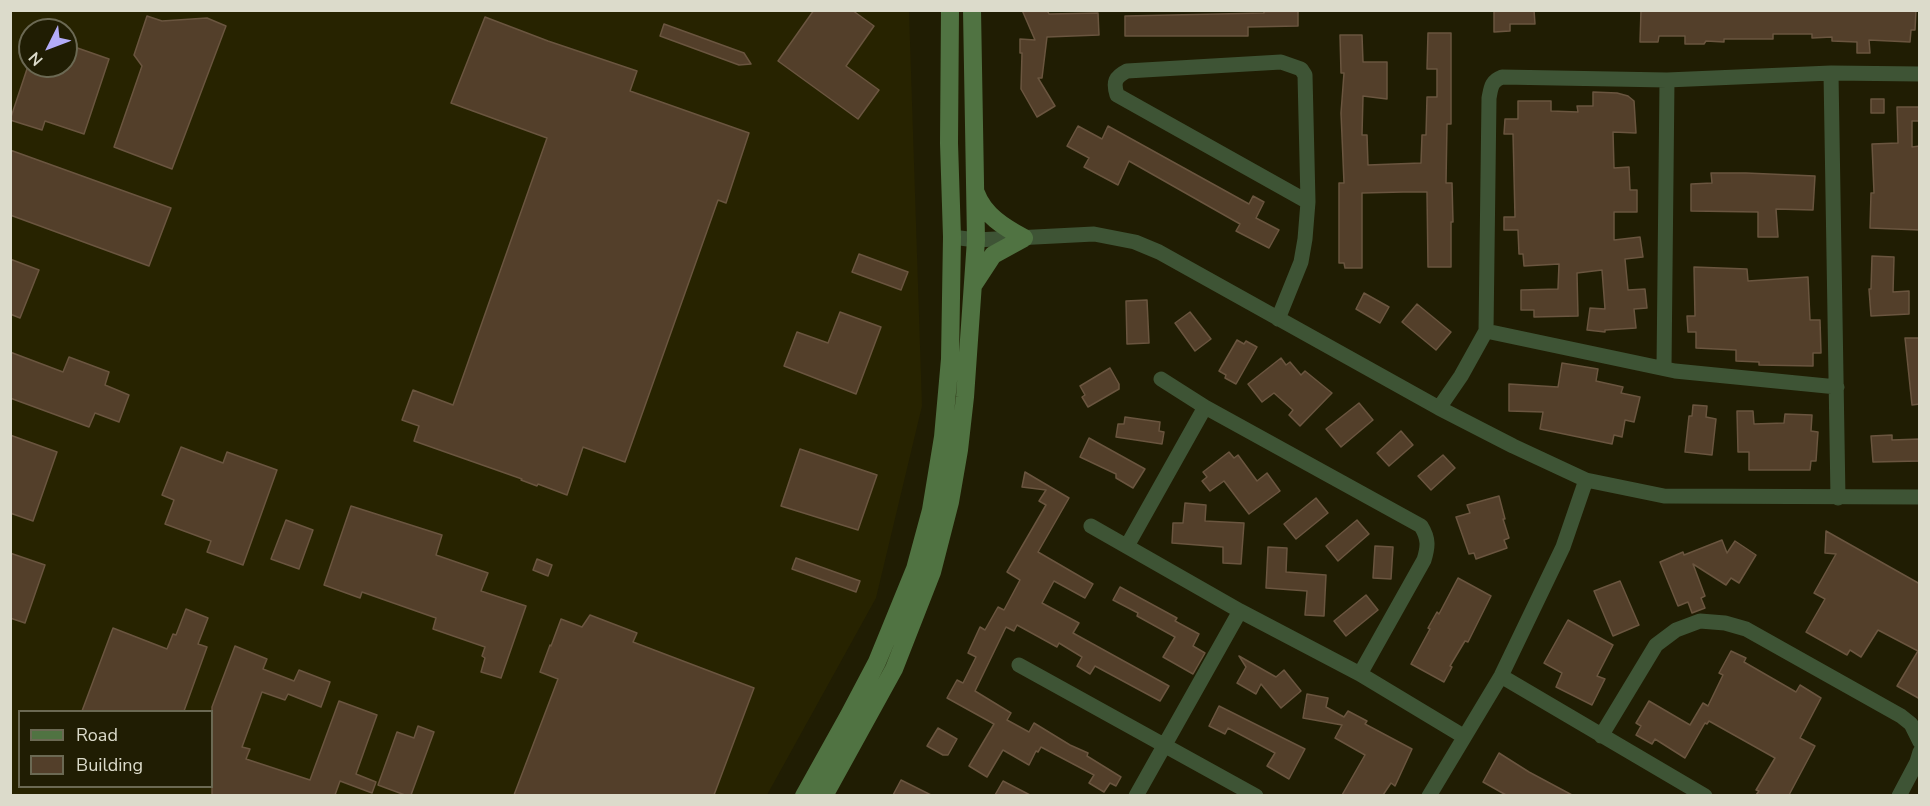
<!DOCTYPE html>
<style>
body{margin:0}
#map{position:relative;width:1930px;height:806px;overflow:hidden;background:#201d03;font-family:"Nunito Sans",sans-serif}
canvas{display:block}
.frame{position:absolute;inset:0;border:12px solid #dcdbcb;pointer-events:none}
.legend{position:absolute;left:18px;top:710px;width:195px;height:78px;box-sizing:border-box;background:#201d03;border:2px solid #6b6953;margin:0;padding:8px 10px;list-style:none;font-size:18px;color:#dcdbcb}
.legend li{display:flex;align-items:center;gap:12px;height:30px}
.legend b{width:30px;border:2px solid #6b6953}
.north{position:absolute;left:18px;top:18px;width:60px;height:60px;box-sizing:border-box;background:#201d03;border:2px solid #6b6953;border-radius:50%;rotate:228deg;font-size:16px;font-weight:700;line-height:24px;text-align:center;color:#dcdbcb}
.north::after{content:'';display:block;margin:auto;width:21px;height:27px;background:#b3acf9;clip-path:polygon(50% 0,100% 100%,50% 72%,0 100%)}
</style>
<div id="map">
<canvas width="1930" height="806"></canvas>
<div class="frame"></div>
<ul class="legend">
<li><b style="height:8px;background:#507342"></b>Road</li>
<li><b style="height:16px;background:#533f2a"></b>Building</li>
</ul>
<div class="north">N</div>
</div>
<script>
const ctx = document.querySelector('canvas').getContext('2d');
ctx.lineJoin = 'round';
function paint(path, color) { ctx.fillStyle = color; ctx.fill(path, 'evenodd'); }
function strokePath(path, color, width, dash) { ctx.strokeStyle = color; ctx.lineWidth = width; ctx.lineCap = dash ? 'butt' : 'round'; ctx.setLineDash(dash || []); ctx.stroke(path); }
paint(new Path2D(`
 M10,11H909L922,406L876,598L767,795H11ZM30,30H66V66H30ZM20,712H212V786H20Z`), '#272300');
const building = new Path2D(`
 M814,10H852L874,26L846,66L879,90L858,119L778,61Z
 M1022,10H1047L1049,14L1098,13L1099,35L1047,37L1042,78H1038L1055,106L1037,117L1021,89L1022,53H1020V39L1035,40Z
 M1264,10H1298V26L1248,27V36H1125V16L1264,13Z
 M1494,10H1534L1535,24H1510V31L1494,32Z
 M1641,10H1916L1915,30H1911L1910,42L1869,40L1870,53H1857V42L1832,41V37L1812,38V34H1773V39H1724V42L1706,41L1704,44H1685V36H1659L1658,42H1640Z
 M147,16L162,21L207,18L226,26L172,169L114,147L142,66L134,55Z
 M485,17L548,41L637,71L630,91L749,133L726,203L718,200L625,462L583,447L567,495L538,484L537,486L521,480L522,479L414,441L419,426L402,420L413,390L453,405L547,138L451,103Z
 M664,24L744,53L751,64L739,65L660,36Z
 M1428,33H1451V124H1447L1446,183H1452L1453,222H1451V267H1428L1427,192H1403L1362,193V268H1345L1344,263H1339V183H1344L1341,113L1344,73H1341L1340,35H1362L1363,62H1387V99L1363,96L1362,135H1367L1368,165L1421,163L1422,135H1426L1427,97H1437V69H1427Z
 M66,44L109,59L84,134L45,121L42,130L10,120L28,66H66Z
 M1593,92L1617,93L1628,96L1634,101L1636,133L1613,132L1614,168L1629,167L1630,190H1637V212H1614V240L1640,237L1643,257L1625,259L1628,290L1645,289L1647,308L1634,309L1636,328L1605,330V332L1587,330L1590,308L1605,309L1602,270L1577,273L1578,316L1534,317V310H1521V290L1558,289L1559,264L1524,266L1523,254H1519L1518,230H1504V217H1515L1513,134H1504L1505,119H1518V101H1551V111L1578,112L1577,106H1593Z
 M1871,99H1884V113H1871Z
 M1897,107H1920V121H1912V147L1920,146V230L1870,228L1871,193H1874L1872,144L1898,143Z
 M1078,126L1102,139L1108,126L1249,204L1253,196L1264,202L1256,218L1279,230L1269,248L1236,231L1240,224L1129,161L1118,185L1084,167L1089,158L1067,146Z
 M10,150L171,208L149,266L10,215Z
 M1711,173H1746L1815,176L1813,210L1776,209L1778,237H1758V212L1691,211V184L1712,183Z
 M859,254L908,272L901,290L852,272Z
 M1872,256L1894,257L1893,292L1909,291V314L1871,316L1869,289H1871Z
 M10,259L39,270L20,318L10,314Z
 M1694,267L1747,269L1748,281L1808,277L1810,320H1820L1821,353H1813V366L1759,365V362L1736,361V350L1696,348V332H1688L1687,316H1695Z
 M1364,293L1389,307L1380,323L1356,309Z
 M1147,300L1149,343L1127,344L1126,301Z
 M1417,304L1451,332L1436,350L1402,322Z
 M840,312L881,327L856,394L784,366L797,332L828,343Z
 M1190,312L1211,339L1195,351L1175,323Z
 M1905,338H1920V404L1912,405Z
 M1237,340L1244,344L1246,341L1257,347L1236,384L1225,378L1226,375L1219,371Z
 M10,352L63,372L69,357L109,372L105,385L129,395L119,422L95,413L89,427L10,398Z
 M1281,358L1286,365L1290,362L1301,375L1305,371L1332,393L1300,426L1289,415L1293,410L1274,393L1262,402L1248,384Z
 M1562,363L1598,369L1596,381L1623,387L1621,393L1640,397L1634,422L1625,420L1622,437L1614,435L1612,444L1540,429L1543,412L1509,411V384L1558,387Z
 M1110,368L1119,384V389L1088,407L1082,397L1085,395L1080,386Z
 M1359,403L1373,420L1341,447L1326,429Z
 M1693,405L1707,406L1706,417L1716,419L1712,455L1685,452L1689,416H1692Z
 M1737,411H1753L1754,424L1784,423L1785,414L1812,415L1811,431L1818,432L1816,461H1811L1810,470H1749V452H1738Z
 M1125,417L1160,422L1159,431L1164,432L1162,444L1116,437L1118,424H1124Z
 M1401,431L1413,445L1389,466L1377,453Z
 M10,435L57,452L33,521L10,513Z
 M1892,435V440L1920,439V461L1873,462L1871,436Z
 M1089,438L1145,469L1133,488L1116,478V474L1080,457Z
 M181,447L223,463L227,452L277,470L243,565L207,552L211,541L165,524L174,500L162,495Z
 M800,449L877,475L858,530L781,506Z
 M1229,452L1234,458L1238,455L1257,481L1267,473L1280,491L1249,514L1224,481L1210,491L1202,481L1207,477L1203,472Z
 M1443,455L1455,468L1431,490L1418,476Z
 M1025,472L1069,498L1038,552L1093,584L1085,598L1054,581L1042,603L1079,623L1073,633L1169,686L1160,701L1095,666L1090,674L1077,666L1082,657L1059,643L1057,647L1017,625L1014,631L1006,627L975,691L1011,713L1007,720L1029,732L1034,723L1070,745L1088,753L1087,756L1121,777L1116,786L1110,783L1104,792L1089,783L1094,775L1041,747L1038,752L1036,751L1029,765L1003,750L987,777L969,766L994,724L947,698L957,680L963,683L976,657L968,653L980,627L985,630L998,607L1004,610L1020,580L1007,572L1046,505L1039,501L1046,490L1022,487Z
 M1499,496L1505,519H1503L1509,538L1504,540L1507,548L1476,559L1474,553L1469,554L1456,517L1470,513L1467,505Z
 M1316,498L1328,513L1296,539L1284,524Z
 M1185,503L1206,505L1205,521L1244,523L1241,564L1223,563V547L1172,543L1173,523H1183Z
 M351,506L442,535L436,555L488,573L481,591L526,606L501,678L481,672L485,658L482,656L485,647L433,629L436,618L362,592L360,598L324,585Z
 M286,520L313,530L299,569L271,559Z
 M1357,520L1369,534L1338,561L1326,546Z
 M1826,531L1920,584V699L1897,686L1918,651L1878,630L1861,657L1850,650L1847,655L1806,632L1825,599L1814,593L1836,554L1825,553Z
 M1722,540L1727,553L1735,541L1756,555L1739,583L1731,578L1726,585L1693,564L1705,596L1701,598L1705,608L1692,613L1688,602L1678,606L1660,562L1683,552L1684,555Z
 M1375,546L1393,547L1391,579L1373,578Z
 M1268,547L1287,548L1286,572L1326,575L1324,616L1305,615L1307,591L1266,588Z
 M10,553L45,565L25,623L10,618Z
 M796,558L860,581L856,592L792,569Z
 M537,559L552,565L548,576L533,570Z
 M1458,578L1491,596L1468,642L1465,641L1450,666L1452,667L1444,682L1411,664L1430,629L1428,628L1437,612L1439,614Z
 M1620,581L1639,625L1613,636L1594,591Z
 M1120,587L1177,618L1175,621L1199,634L1193,646L1205,653L1193,674L1163,657L1175,637L1137,616L1138,613L1113,600Z
 M1366,595L1378,610L1346,636L1334,621Z
 M186,609L208,618L198,644L207,647L184,711H82L113,628L167,649L173,634L176,635Z
 M590,615L637,633L633,642L754,688L714,795H514L558,679L540,672L550,645L551,646L561,619L582,627Z
 M1568,620L1613,645L1597,676L1605,679L1592,705L1556,687L1562,673L1544,663Z
 M235,646L267,659L263,669L294,681L299,670L330,682L321,707L288,694L285,700L262,692L242,747L250,749L246,759L310,780L339,701L377,715L356,774L376,782L372,793L340,781L335,795H212V707Z
 M1731,651L1746,658L1744,662L1796,692L1800,685L1821,698L1800,738L1815,746L1789,795H1756L1759,791L1756,790L1775,758L1709,721L1707,724L1705,723L1685,758L1655,739L1652,744L1636,735L1641,726L1636,723L1649,701L1690,725L1703,703L1708,706L1723,675L1719,673Z
 M1239,656L1276,677L1284,670L1301,691L1281,708L1261,684L1256,694L1237,683L1246,667Z
 M1307,694L1328,698L1326,707L1344,717L1348,711L1367,721L1365,724L1412,749L1395,786L1391,783L1383,795H1342L1365,755L1335,738L1342,725L1303,718Z
 M1219,706L1305,749L1289,779L1267,766L1275,753L1228,728L1225,734L1209,726Z
 M418,726L434,732L411,795H405L378,785L397,732L414,738Z
 M938,728L957,739L948,755H943L927,746Z
 M1499,753L1529,772L1572,795H1506L1483,782Z
 M901,780L931,795H893Z
 M1003,781L1030,795H995Z`);
paint(building, '#533f2a');
strokePath(building, '#6a553f', 1.5);
strokePath(new Path2D(`
 M1831,73L1838,498
 M952,237L976,240L1094,234L1135,242L1159,252L1439,408L1513,446L1586,480L1664,496L1920,497
 M1278,319L1301,262L1305,239L1308,202L1305,75L1301,69L1281,62L1127,71C1115,77 1113,82 1117,95L1308,202
 M1486,331L1675,371L1837,387
 M1664,368L1667,80
 M1161,379L1205,407L1421,526C1429,539 1428,547 1424,560L1360,674
 M1439,408L1461,376L1486,331L1489,98C1491,88 1491,81 1502,77L1667,80L1831,73L1920,74
 M1091,526L1240,611L1360,674L1463,736
 M1127,546L1205,407
 M1019,665L1256,796
 M1501,676L1705,796
 M1601,736L1656,645L1676,630L1700,621L1725,623L1746,629L1901,716L1911,724L1920,742
 M1136,796L1240,611
 M1429,796L1501,676L1563,547L1586,480
 M1899,796L1917,762L1920,752`), '#3e5435', 15);
strokePath(new Path2D(`
 M976,193C984,215 1004,227 1024,238
 M974,284L993,255L1024,238
 M804,796L848,717L877,662L915,569L931,510L943,437L950,359L952,237L949,143L950,10
 M824,796L894,669L932,572L950,502L959,450L965,397L976,240L972,10`), '#507342', 18);
</script>
